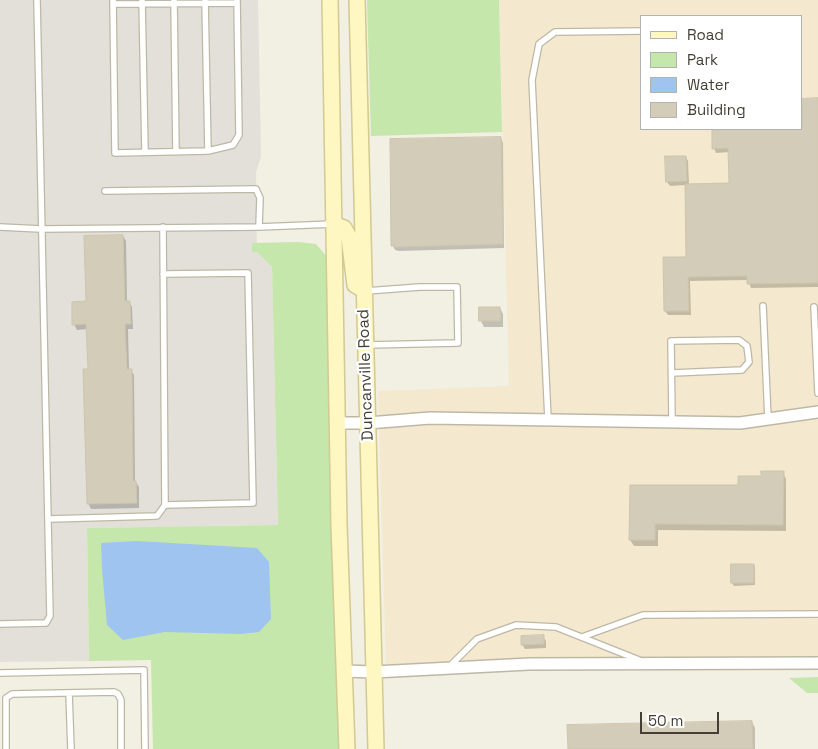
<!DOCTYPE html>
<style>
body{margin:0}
#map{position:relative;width:818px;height:749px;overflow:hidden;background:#f2efe3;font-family:"Space Grotesk",sans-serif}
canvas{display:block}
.legend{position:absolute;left:640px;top:15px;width:162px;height:115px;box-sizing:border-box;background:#fff;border:1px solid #b4b2ae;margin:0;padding:6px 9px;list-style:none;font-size:15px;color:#433f34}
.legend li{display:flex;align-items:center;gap:10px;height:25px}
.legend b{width:25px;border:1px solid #b4b2ae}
.scale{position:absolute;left:640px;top:712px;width:79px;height:22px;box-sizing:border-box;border:2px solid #433f34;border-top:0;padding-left:6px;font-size:15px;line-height:18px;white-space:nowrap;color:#433f34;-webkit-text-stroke:4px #fff;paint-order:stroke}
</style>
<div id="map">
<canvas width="818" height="749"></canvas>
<ul class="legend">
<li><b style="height:6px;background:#fef7c1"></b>Road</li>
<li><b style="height:14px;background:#c5e7ab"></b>Park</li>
<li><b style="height:14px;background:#9fc4ef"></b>Water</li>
<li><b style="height:14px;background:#d3ccb9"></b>Building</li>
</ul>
<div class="scale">50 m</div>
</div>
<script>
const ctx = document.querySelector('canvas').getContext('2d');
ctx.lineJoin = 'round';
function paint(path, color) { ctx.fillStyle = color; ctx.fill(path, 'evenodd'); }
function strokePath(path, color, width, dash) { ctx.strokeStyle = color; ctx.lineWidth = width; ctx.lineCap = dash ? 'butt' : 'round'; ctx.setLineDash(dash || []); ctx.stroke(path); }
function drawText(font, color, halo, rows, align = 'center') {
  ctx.font = font + ' "Space Grotesk",sans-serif'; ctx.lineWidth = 4.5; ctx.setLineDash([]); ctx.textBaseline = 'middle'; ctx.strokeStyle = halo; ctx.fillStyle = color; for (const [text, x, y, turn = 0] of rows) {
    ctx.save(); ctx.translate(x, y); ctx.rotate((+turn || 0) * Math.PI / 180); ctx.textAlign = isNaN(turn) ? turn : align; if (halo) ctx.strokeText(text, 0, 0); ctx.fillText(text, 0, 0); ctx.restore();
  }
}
paint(new Path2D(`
 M499,0H818V658L386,668L378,391L509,386ZM642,16H802V129H642Z`), '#f4e9ce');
paint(new Path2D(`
 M0,0H258L261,157L256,172L257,252L272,267L278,525L87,528L89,661L0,662Z`), '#e3e0d9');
paint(new Path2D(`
 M367,0H499L502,132L371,136Z
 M298,242L316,244L328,258L340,749H153L151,660L89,661L87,528L278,525L272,267L257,252H252V243Z
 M818,677V693H807L789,678Z`), '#c5e7ab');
paint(new Path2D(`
 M137,541L257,548L269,562L271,619L259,632L241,634L165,632L123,640L107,625L102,569L101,543Z`), '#9fc4ef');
paint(new Path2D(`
 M802,100H818V287L751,288L748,280L690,281L691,315H668L665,311L688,258L686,185L670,186L667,182L686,157L688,161L689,185L730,184V152L716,153L714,148L713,129H802Z
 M501,138L503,143L504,248L399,251L395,250L393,246Z
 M123,236L126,241L127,302H129L132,307L133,329H128L129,370H131L134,375L135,481L139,487V508L91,509L88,503V329L77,330L74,324Z
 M481,308H500L503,314V327H484L481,321Z
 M783,473L786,479V531L658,530V546H634L630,540L631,486H739Z
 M754,565L755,567V585L734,586L732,583Z
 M543,637L546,641V648L525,649L522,644Z
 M752,722L755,728V749H569Z`), '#0003');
const building = new Path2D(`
 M818,98V283L747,284V276L688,277L689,311H664L663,257H686L685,184L729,183L728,148L712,149V129H802V99Z
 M501,137L503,244L395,247V246H391L390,139Z
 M665,156H686L687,181L666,182Z
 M123,235L125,301H130L131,324H125L127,369H132L133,481H136L137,503L87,504L83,369H88L86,324L72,325V302L86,301L84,236Z
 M479,307H500L501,321H479Z
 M761,471H784L783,525L655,524V540H629L630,485H738V476H761Z
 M731,564H754V583H731Z
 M544,635V644L521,645V636Z
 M752,721L753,749H568L567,725Z`);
paint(building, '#d3ccb9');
strokePath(building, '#cec5ac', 1);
const lane = new Path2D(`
 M113,0L115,153L208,151L233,145L239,135L237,0
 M142,0L145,152
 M174,0L176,152
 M205,0L208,151
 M113,4L237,3
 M105,191L256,189L260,198L259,227L333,224
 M0,227L41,229L259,227
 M163,274L248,273L253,503L165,505
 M366,291L420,287H457L458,343L366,345
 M763,306L768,419
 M814,307L818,393
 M672,373L742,370L749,362L747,346L739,340L671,341L672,421
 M548,419L532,80L539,44L555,32L642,31
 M49,519L157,516L165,505L163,227
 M0,624L46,623L50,616L37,0
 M582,637L643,615L818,614
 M449,667L477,639L516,625L556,627L639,660
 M0,673L144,670L145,749
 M69,693L71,749
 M6,749V698L12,694L114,692L118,694L121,700V749`);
const street = new Path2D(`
 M337,423H368L430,418L740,423L818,412
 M344,671L374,672L529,664L818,663`);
const secondary = new Path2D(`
 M330,0L339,525L347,749
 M357,0L376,749
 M333,224L344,228L349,237L355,285L362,289`);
strokePath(lane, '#bdb8a6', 8);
strokePath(street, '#bdb8a6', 14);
strokePath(secondary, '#d2c993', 18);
strokePath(lane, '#fff', 5.5);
strokePath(street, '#fff', 11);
strokePath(secondary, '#fef7c1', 15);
drawText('16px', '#433f34', '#fff', [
 ["Duncanville Road",366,375,-92]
]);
</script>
